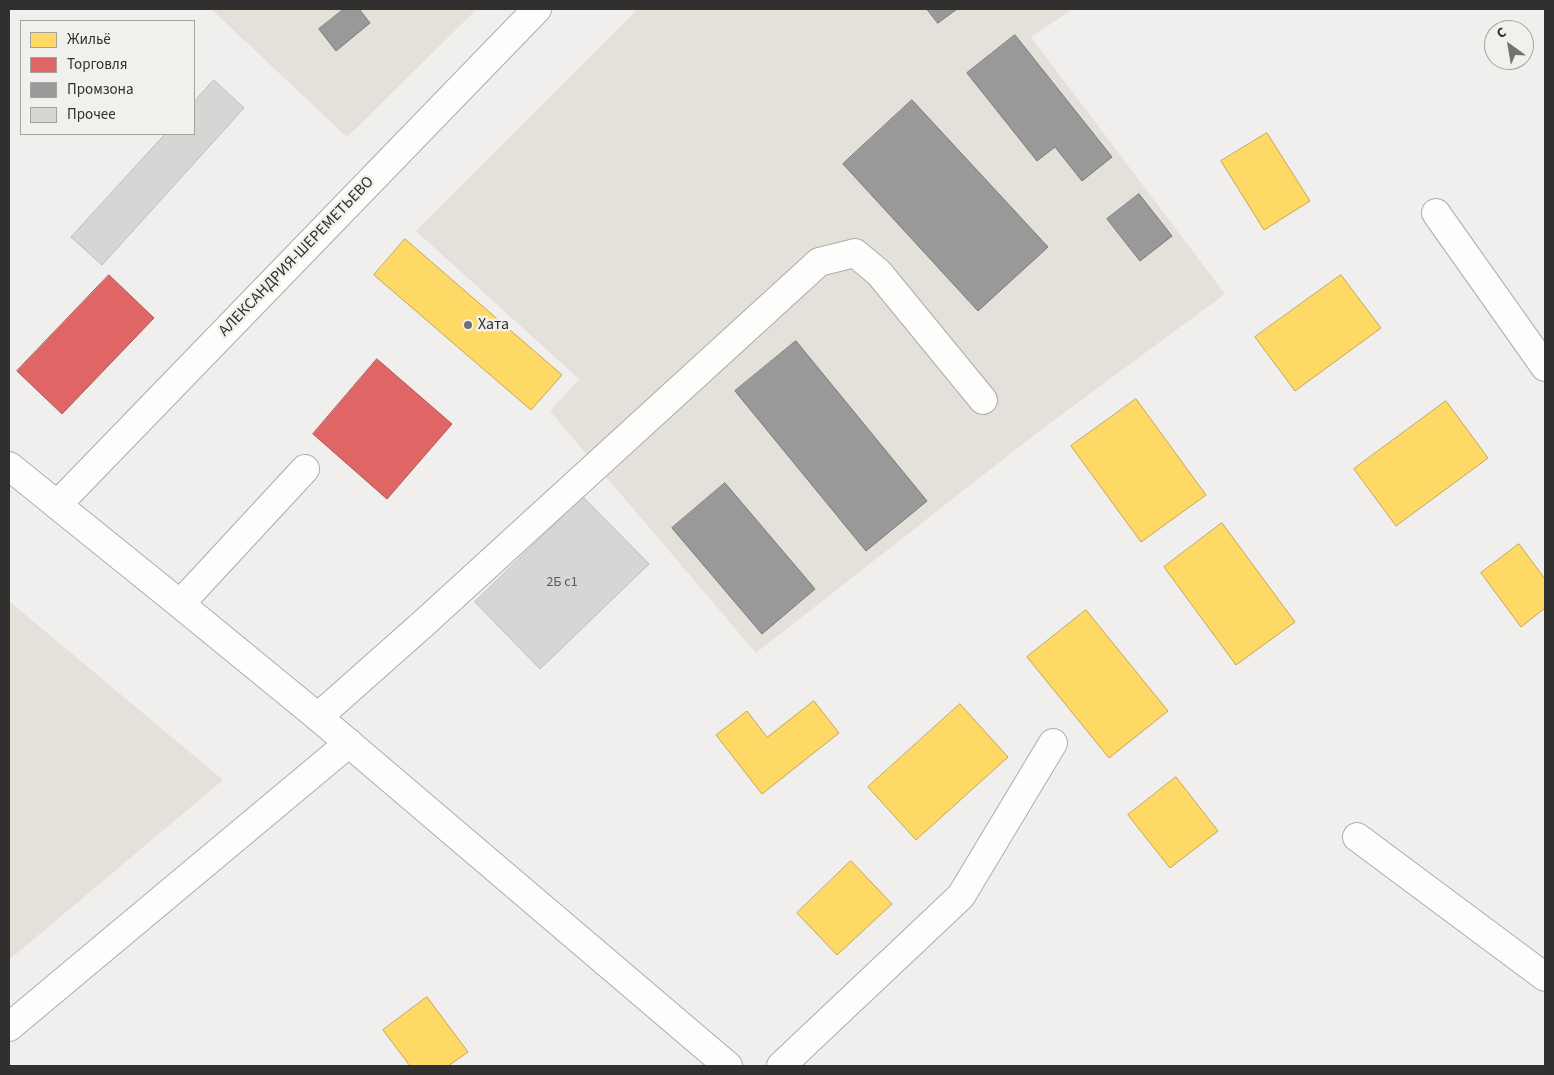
<!DOCTYPE html>
<meta charset="utf-8">
<style>
body{margin:0}
#map{position:relative;width:1554px;height:1075px;overflow:hidden;background:#f1efed;font-family:"Source Sans 3",sans-serif}
canvas{display:block}
.frame{position:absolute;inset:0;border:10px solid #31302e;pointer-events:none}
.legend{position:absolute;left:20px;top:20px;width:175px;height:115px;box-sizing:border-box;background:#f2f0ec;border:1px solid #a5a3a0;margin:0;padding:6px 9px;list-style:none;font-size:15px;color:#31302e}
.legend li{display:flex;align-items:center;gap:10px;height:25px}
.legend b{width:25px;border:1px solid #a5a3a0}
.north{position:absolute;left:1484px;top:20px;width:50px;height:50px;box-sizing:border-box;background:#f2f0ec;border:1px solid #a5a3a0;border-radius:50%;rotate:328deg;font-size:14px;font-weight:700;line-height:20px;text-align:center;color:#31302e}
.north::after{content:'';display:block;margin:auto;width:18px;height:22px;background:#747371;clip-path:polygon(50% 0,100% 100%,50% 72%,0 100%)}
</style>
<div id="map">
<canvas width="1554" height="1075"></canvas>
<div class="frame"></div>
<ul class="legend">
<li><b style="height:14px;background:#ffd966"></b>Жильё</li>
<li><b style="height:14px;background:#e06666"></b>Торговля</li>
<li><b style="height:14px;background:#999"></b>Промзона</li>
<li><b style="height:14px;background:#d7d6d4"></b>Прочее</li>
</ul>
<div class="north">С</div>
</div>
<script>
const ctx = document.querySelector('canvas').getContext('2d');
ctx.lineJoin = 'round';
function paint(path, color) { ctx.fillStyle = color; ctx.fill(path, 'evenodd'); }
function strokePath(path, color, width, dash) { ctx.strokeStyle = color; ctx.lineWidth = width; ctx.lineCap = dash ? 'butt' : 'round'; ctx.setLineDash(dash || []); ctx.stroke(path); }
function drawText(font, color, halo, rows, align = 'center') {
  ctx.font = font + ' "Source Sans 3",sans-serif'; ctx.lineWidth = 5; ctx.setLineDash([]); ctx.textBaseline = 'middle'; ctx.strokeStyle = halo; ctx.fillStyle = color; for (const [text, x, y, turn = 0] of rows) {
    ctx.save(); ctx.translate(x, y); ctx.rotate((+turn || 0) * Math.PI / 180); ctx.textAlign = isNaN(turn) ? turn : align; if (halo) ctx.strokeText(text, 0, 0); ctx.fillText(text, 0, 0); ctx.restore();
  }
}
paint(new Path2D(`
 M211,9H477L347,137Z
 M638,9H1073L1031,37L1225,294L1038,432L756,653L550,411L579,379L416,231Z
 M9,601L223,780L9,960Z`), '#e4e0da');
const homes = new Path2D(`
 M1267,133L1310,201L1264,230L1221,161Z
 M405,239L562,375L531,410L374,275Z
 M1341,275L1381,328L1295,391L1255,337Z
 M1136,399L1206,495L1141,542L1071,446Z
 M1446,401L1488,458L1396,526L1354,469Z
 M1222,523L1295,622L1236,665L1164,567Z
 M1519,544L1545,579V608L1521,627L1481,573Z
 M1086,610L1168,711L1109,758L1027,657Z
 M814,701L839,733L762,794L716,735L747,711L767,737Z
 M960,704L1008,757L916,840L868,787Z
 M1176,777L1218,831L1170,868L1128,815Z
 M851,861L892,904L837,955L797,913Z
 M427,997L468,1052L448,1066H410L383,1030Z`);
paint(homes, '#ffd966');
strokePath(homes, '#c1a655', 1);
const shops = new Path2D(`
 M109,275L154,318L62,414L17,371Z
 M377,359L452,424L387,499L313,434Z`);
paint(shops, '#e06666');
strokePath(shops, '#ac5655', 1);
const industry = new Path2D(`
 M344,9H359L370,23L336,51L319,29Z
 M927,9H957L938,23Z
 M1015,35L1112,157L1082,181L1055,147L1037,161L967,73Z
 M912,100L1048,247L978,311L843,164Z
 M1139,194L1172,236L1140,261L1107,219Z
 M796,341L927,501L866,551L735,391Z
 M725,483L815,589L762,634L672,528Z`);
paint(industry, '#999');
strokePath(industry, '#7a7a79', 1);
const building = new Path2D(`
 M214,80L244,108L102,265L71,237L165,134H194V102Z
 M583,497L649,564L540,669L475,602Z`);
paint(building, '#d7d6d4');
strokePath(building, '#bebcbb', 1);
const minor = new Path2D(`
 M1436,213L1545,367
 M57,505L537,9
 M180,604L305,469
 M318,717L424,623L819,262L855,253L879,273L983,400
 M1357,837L1545,977
 M9,1027L349,743
 M781,1066L961,896L1053,743`);
const major = new Path2D(`
 M9,466L180,604L318,717L728,1066`);
strokePath(minor, '#adacab', 30);
strokePath(major, '#adacab', 30);
strokePath(minor, '#fdfdfc', 28);
strokePath(major, '#fdfdfc', 28);
for (const [x, y, r, color] of [
 [468,325,5,"#747371"]
]) { const dot = new Path2D(); dot.arc(x, y, r, 0, 2 * Math.PI); ctx.fillStyle = color; ctx.fill(dot); strokePath(dot, '#f2f0ec', 2); }
drawText('14px', '#5c5b59', null, [
 ["2Б с1",562,583]
]);
drawText('16px', '#31302e', '#f2f0ec', [
 ["АЛЕКСАНДРИЯ-ШЕРЕМЕТЬЕВО",297,257,-46]
]);
drawText('16px', '#31302e', '#f2f0ec', [
 ["Хата",478,325]
], 'left');
</script>
